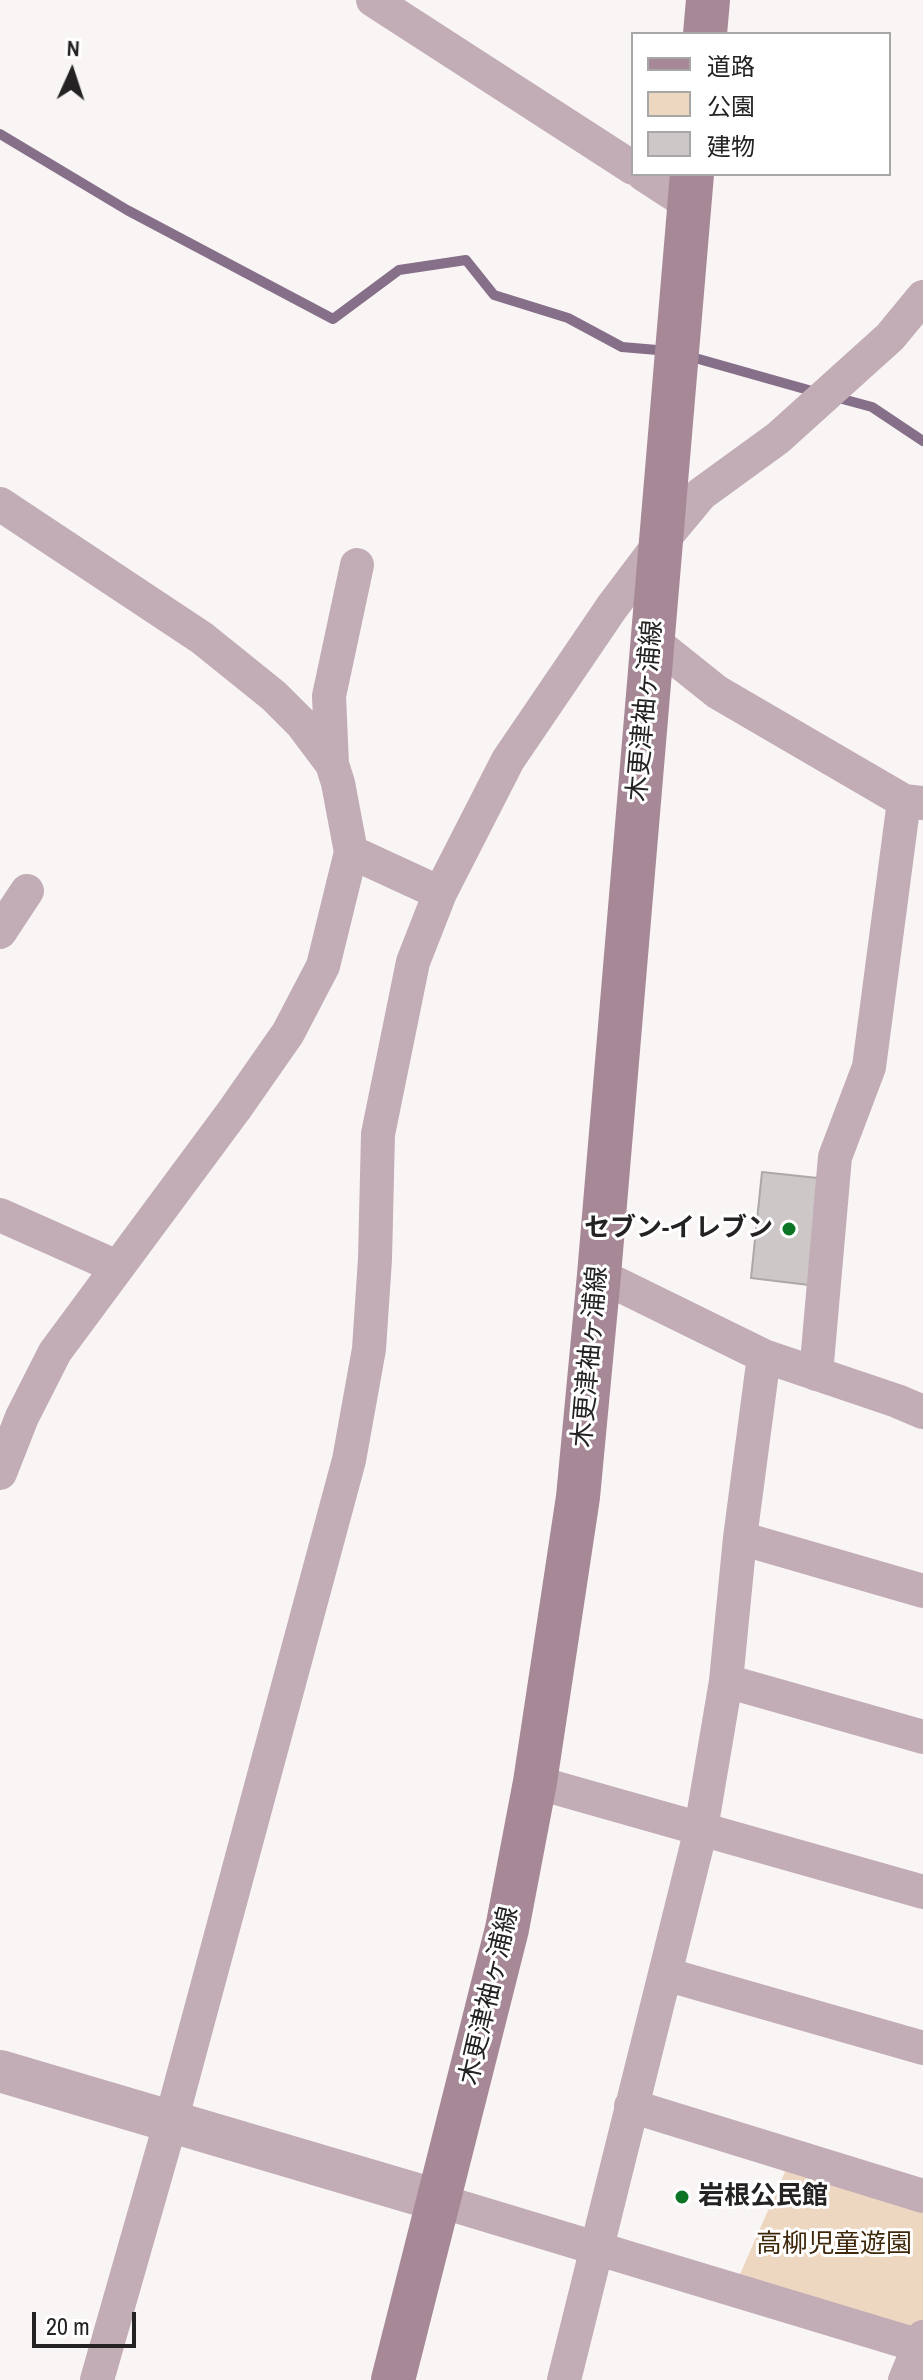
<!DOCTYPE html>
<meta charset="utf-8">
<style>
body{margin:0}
#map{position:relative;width:923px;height:2380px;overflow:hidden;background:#faf5f5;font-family:"Archivo Narrow","Noto Sans JP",sans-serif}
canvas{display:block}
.legend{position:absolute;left:631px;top:32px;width:260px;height:144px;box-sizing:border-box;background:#fff;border:2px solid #a7a7a7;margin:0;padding:10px 14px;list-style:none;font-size:24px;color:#242222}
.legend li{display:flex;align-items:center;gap:16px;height:40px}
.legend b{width:40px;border:2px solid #a7a7a7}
.north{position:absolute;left:32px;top:32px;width:80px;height:80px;-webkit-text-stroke:6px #fff;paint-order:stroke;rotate:3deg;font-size:22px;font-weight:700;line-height:32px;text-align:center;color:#242222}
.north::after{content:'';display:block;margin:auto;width:28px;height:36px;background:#242222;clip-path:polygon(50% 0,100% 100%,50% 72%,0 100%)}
.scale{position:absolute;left:32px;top:2312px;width:104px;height:36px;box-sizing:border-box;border:4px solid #242222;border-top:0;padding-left:10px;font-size:24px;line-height:28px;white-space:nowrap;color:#242222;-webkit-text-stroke:6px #fff;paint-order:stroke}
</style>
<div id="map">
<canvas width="923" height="2380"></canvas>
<ul class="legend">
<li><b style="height:10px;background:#a78896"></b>道路</li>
<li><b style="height:22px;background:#eed7c1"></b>公園</li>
<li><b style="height:22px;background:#cdc8c7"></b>建物</li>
</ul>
<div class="north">N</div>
<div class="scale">20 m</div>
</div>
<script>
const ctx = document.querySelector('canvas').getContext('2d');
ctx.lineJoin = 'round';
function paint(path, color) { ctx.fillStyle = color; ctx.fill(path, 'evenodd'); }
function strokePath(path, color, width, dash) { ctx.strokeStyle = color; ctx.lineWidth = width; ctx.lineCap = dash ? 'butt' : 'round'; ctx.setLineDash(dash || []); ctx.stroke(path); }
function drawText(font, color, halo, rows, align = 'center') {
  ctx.font = font + ' "Archivo Narrow","Noto Sans JP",sans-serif'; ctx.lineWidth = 6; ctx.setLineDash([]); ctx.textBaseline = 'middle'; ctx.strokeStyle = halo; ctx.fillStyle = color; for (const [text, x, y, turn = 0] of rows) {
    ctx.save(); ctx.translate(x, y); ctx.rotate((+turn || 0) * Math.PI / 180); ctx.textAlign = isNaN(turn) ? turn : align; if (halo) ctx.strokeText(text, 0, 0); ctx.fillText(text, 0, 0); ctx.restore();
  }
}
paint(new Path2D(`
 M792,2156L923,2196V2337L733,2290Z`), '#eed7c1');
strokePath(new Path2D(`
 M0,134L127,210L333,319L399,270L466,260L494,295L568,318L622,347L669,351
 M688,356L819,393
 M835,397L872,407L923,441`), '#866f88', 10);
const building = new Path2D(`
 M762,1172L827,1179L817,1286L751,1278Z`);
paint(building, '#cdc8c7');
strokePath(building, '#aca8a6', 2);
strokePath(new Path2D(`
 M373,0L633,168
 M643,174L689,204
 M0,504L202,638L274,696L302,724L332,764L338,783L351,852L323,966L288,1033L235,1109L55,1352L22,1417L0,1473
 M652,640L717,692L904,801L923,803
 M332,764L329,696L357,565
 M351,852L440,893
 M0,932L27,891
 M0,1215L117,1267
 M599,1275L764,1356L897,1401L923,1412
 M816,1374L835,1157L869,1067L904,801
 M740,1538L923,1591
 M726,1681L923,1737
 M535,1782L923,1892
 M665,1974L923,2048
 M631,2106L923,2196
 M440,2201L923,2347
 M97,2380L171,2121L349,1460L369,1349L375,1259L378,1134L413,962L440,893L508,760L612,607L661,542L701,494L778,438L890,337L923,297
 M564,2380L701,1829L726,1681L740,1538L764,1356
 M905,2380L923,2337`), '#c2acb6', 34);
strokePath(new Path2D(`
 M0,2071L440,2201`), '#c2acb6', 42);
strokePath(new Path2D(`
 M705,34L708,0
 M393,2380L507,1929L535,1782L578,1497L599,1275L692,174`), '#a78896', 44);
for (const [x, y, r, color] of [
 [789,1229,8,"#0b7425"],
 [682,2197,8,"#0b7425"]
]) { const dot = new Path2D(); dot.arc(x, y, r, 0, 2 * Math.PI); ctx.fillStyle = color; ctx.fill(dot); strokePath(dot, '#fff', 3); }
drawText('26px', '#242222', '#fff', [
 ["木更津袖ヶ浦線",646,711,-85],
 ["木更津袖ヶ浦線",591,1357,-85],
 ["木更津袖ヶ浦線",490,1996,-77]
]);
drawText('bold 26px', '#242222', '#fff', [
 ["セブン-イレブン",773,1229],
 ["岩根公民館",698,2197,"left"]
], 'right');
drawText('26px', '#3f270a', '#fff', [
 ["高柳児童遊園",834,2245]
]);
</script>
